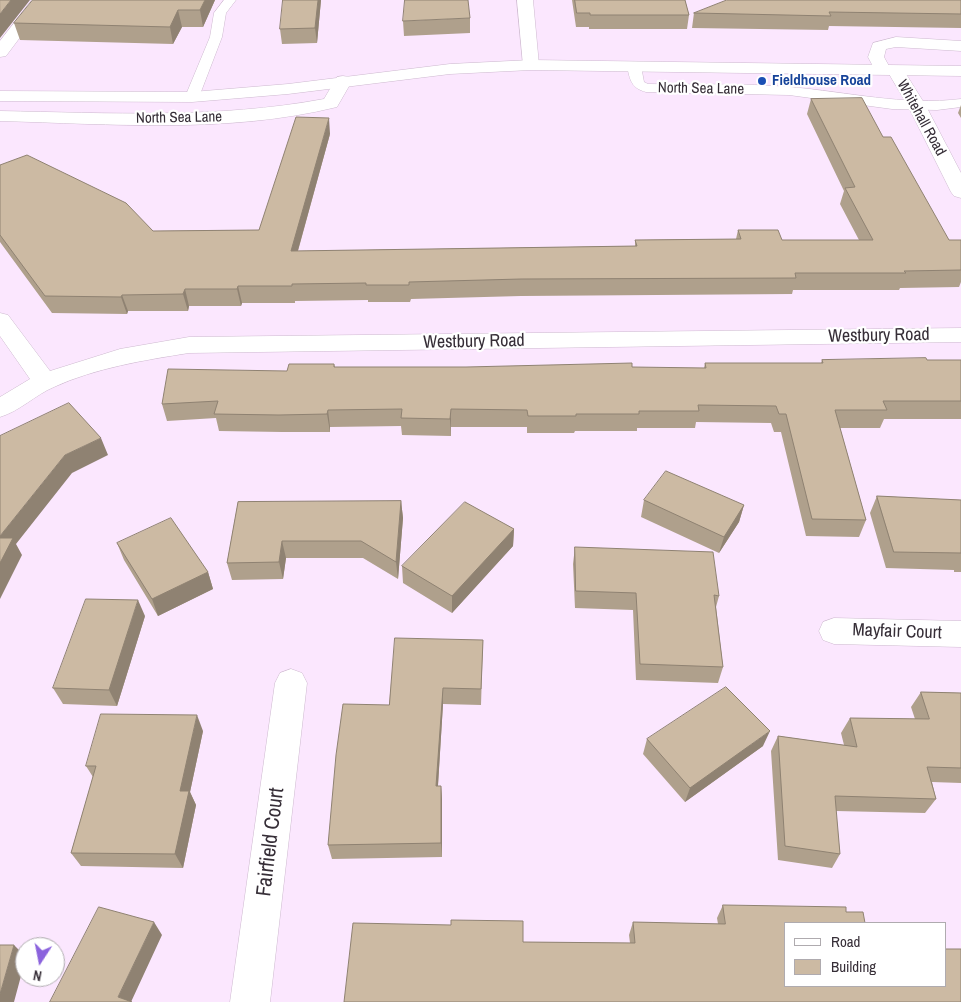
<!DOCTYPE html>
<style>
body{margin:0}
#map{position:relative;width:961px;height:1002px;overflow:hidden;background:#fbe7fe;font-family:"Archivo Narrow",sans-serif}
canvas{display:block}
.legend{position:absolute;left:784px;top:922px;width:162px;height:65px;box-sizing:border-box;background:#fff;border:1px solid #afabaf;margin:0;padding:6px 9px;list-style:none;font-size:15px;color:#362e37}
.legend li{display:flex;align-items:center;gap:10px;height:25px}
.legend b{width:25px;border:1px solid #afabaf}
.north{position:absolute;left:15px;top:937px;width:50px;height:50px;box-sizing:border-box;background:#fff;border:1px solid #afabaf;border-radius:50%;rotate:191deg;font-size:14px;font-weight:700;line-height:20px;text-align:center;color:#362e37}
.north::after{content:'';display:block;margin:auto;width:18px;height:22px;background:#8b63dd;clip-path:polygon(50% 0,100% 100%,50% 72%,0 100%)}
</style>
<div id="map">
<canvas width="961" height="1002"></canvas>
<ul class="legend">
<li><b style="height:6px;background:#fff"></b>Road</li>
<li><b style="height:14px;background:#ccbaa3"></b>Building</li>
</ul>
<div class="north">N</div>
</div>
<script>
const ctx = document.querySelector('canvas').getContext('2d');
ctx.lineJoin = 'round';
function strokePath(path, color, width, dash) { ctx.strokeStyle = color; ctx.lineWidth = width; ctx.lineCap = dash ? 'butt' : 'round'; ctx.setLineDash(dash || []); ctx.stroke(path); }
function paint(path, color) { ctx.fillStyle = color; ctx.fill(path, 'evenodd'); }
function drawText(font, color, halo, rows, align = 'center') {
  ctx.font = font + ' "Archivo Narrow",sans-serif'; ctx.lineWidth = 4.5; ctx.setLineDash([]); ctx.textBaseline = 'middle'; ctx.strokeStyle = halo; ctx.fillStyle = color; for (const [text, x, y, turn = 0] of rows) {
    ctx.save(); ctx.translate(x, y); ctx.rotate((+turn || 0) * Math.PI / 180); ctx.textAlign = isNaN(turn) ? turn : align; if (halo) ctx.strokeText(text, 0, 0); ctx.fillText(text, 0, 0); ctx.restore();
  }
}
const service = new Path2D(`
 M224,0H236L226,13L222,37L199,97L197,100H187L185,97L210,37L214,13Z
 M634,62L641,66L644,82L648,84C695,85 743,83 790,87C848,92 903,106 961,99V107L937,110L892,109L789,95L646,92C631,88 630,80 627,66Z`);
const minor = new Path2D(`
 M32,0H48L6,56L0,57V41Z
 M517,0H533L539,65L537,69H525L523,65Z
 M896,37L961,41V51L896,47L886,49L884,57L889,66H901L926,106L961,173V198L954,196L951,192L908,106L889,74H877L868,57L873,43Z
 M343,76L349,77L352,81L337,107C227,134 112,124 0,121V111C109,113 217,119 324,99L337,77Z
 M0,313L8,315L50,371L120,349L189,337L961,328V342L189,353C145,360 95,368 54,387C35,395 20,411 0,417V397L30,379L0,336Z
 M834,618L961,621V647L834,644L823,640L819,631L823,622Z
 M291,669L302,673L307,683L270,1002H230L275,683L280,673Z`);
const tertiary = new Path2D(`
 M531,60L961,66V76L531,70L450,74L288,94L192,102L0,101V91L192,92L288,84L450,64Z`);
strokePath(service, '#cdb9cf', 1);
strokePath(minor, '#cdb9cf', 1);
strokePath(tertiary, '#cdb9cf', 1);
paint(service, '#fff');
paint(minor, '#fff');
paint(tertiary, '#fff');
paint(new Path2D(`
 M215,0L203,27H182L173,44L20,40L14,23Z
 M321,0L317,43L282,44L280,29Z
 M572,0H685L689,15L687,29H589V27H576Z
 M961,0V28L829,26L828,30L692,28L694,13Z
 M470,18V33L404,36L403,21Z
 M811,99L883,137L949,240H961V282L959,287L900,288L899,290H793L792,294L521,296L411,299L410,302H368V300L295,301V303H242L241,306H189L188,311H128L127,314L52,313L0,242V165L153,231L259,230L330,134L298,251L635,246V240L736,239L738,230L782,240H859L840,204L844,191L807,114Z
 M961,105V118L958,113Z
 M822,360H961V419H884L880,428H840L866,520L859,537L806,536L781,432H774L771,423L696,422L695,428H637V431H575L574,433H527V427H451V436L402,435L401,426L330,427V432H282L219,431L216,418L167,421L162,404L287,371L334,364L335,367L704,368L705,363H821Z
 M877,496L961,500V572H954V570L886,568L870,513Z
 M644,500L744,505L739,522L719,553L641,517Z
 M401,501L403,518L398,579L363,558H286L283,579L232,580L227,563L238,502Z
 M514,529L513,546L452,613L403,583L402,566Z
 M117,543L208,572L213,589L158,616L124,560Z
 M575,547L719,596L716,607L723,667L718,683L636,680L633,610L575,608L573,564Z
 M145,616L117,706L63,704L53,688Z
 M483,640L481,705L443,704L438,786H441L442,800V857L332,859L328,845L389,705Z
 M921,692L961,693V783L932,782L936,799L925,813L836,811L840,854L832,868L778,860L771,751L778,736L844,745L841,733L850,718L915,719L911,707Z
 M203,731L190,792L196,805L183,868L81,866L71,853L93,777L86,766Z
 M647,739L763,746L685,802L643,754Z
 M723,905L785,986L523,942L630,943L629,935L633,922L718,924L717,918Z`), '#afa08c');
paint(new Path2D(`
 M11,0H30L0,38V14Z
 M205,0H215L203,27L200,10Z
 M318,0H321L317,43L315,28Z
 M178,10L182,27L173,44L170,27Z
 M329,118L330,134L293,268L291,251Z
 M238,286L242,303L241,306L237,289Z
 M185,289L189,306L188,311L183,294Z
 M122,295L128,311L127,314L121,297Z
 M451,409V436L450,419Z
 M328,410L330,427V432L327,414Z
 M101,438L108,455L72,473L16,544L22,555L0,599V536L65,455Z
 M401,501L403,518L398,579L396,562Z
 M744,505L739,522L719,553L724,537Z
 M514,529L513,546L452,613V596Z
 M282,541L286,558L283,579L279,562Z
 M208,572L213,589L158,616L152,599Z
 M138,600L145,616L117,706L109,690Z
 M443,688V704L437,800L436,786Z
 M197,715L203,731L190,792L196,805L183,868L175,854L180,791Z
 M770,731L763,746L685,802L690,788Z
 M441,786L442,800V857L441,843Z
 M154,922L162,935L131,1002L118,997Z
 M14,945L25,956V961L14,1002H0V994Z`), '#8f8272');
const building = new Path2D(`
 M0,0H11L0,14Z
 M33,0H205L200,10H178L170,27L14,23Z
 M283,0H318L315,28L280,29Z
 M405,0H468L470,18L403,21Z
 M575,0H685L689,15H590V13H577Z
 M727,0H961V14L829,12L831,16L694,13Z
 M862,98L883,137H891L949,240H961V270L904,271L906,273H795L796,278L521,279L409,282V285H366V283L292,284V286H238L237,289H185L183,294L122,295L121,297L45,296L0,235V165L27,155L126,203L153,231L259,230L296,117L329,118L291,251L637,246L635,240L741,239L738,230H778L782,240H873L845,188L855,187L811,99Z
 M926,358L927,360H961V401H883L887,410H835L866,520L812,519L786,414H779L776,406L698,405L699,411H639V414H576V416H528L527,410L451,409L450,419L401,418L402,409L328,410L327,414L279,415L214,414L218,401L162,404L168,369L287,371L289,364H334V367H466L632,363V367L706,368L705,363H823L822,360Z
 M69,403L101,438L65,455L0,536V436Z
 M666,471L744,505L724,537L644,500Z
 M877,496L961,500V553L894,552Z
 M401,501L396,562L361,541H282L279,562L227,563L238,502Z
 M465,502L514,529L452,596L402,566Z
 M171,518L208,572L152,599L117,543Z
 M0,538H13L0,563Z
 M575,547L713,552L719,596L714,595L723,667L640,664L636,593L576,591Z
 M86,599L138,600L109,690L53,688Z
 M395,638L483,640L481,689L443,688L436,786H441V843L328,845L336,755L343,704L389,705Z
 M726,687L770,731L690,788L647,739Z
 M921,692L961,693V768L927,767L936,799L835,796L840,854L785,846L778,736L857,747L850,718L929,719Z
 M101,714L197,715L180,791H189L175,854L71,853L96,766H86Z
 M723,905L846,907V912H863L865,923H785V986H945V949H961V1002H344L353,923L451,925V920L523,921V942L635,943L633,922L725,924Z
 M99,907L154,922L118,997L132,1002H50Z
 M0,945H14L0,994Z`);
paint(building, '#ccbaa3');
strokePath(building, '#8f8272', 1);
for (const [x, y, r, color] of [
 [762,81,5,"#1a4fb4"]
]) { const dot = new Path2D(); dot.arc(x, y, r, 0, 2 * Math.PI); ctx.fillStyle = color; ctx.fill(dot); strokePath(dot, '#fff', 2); }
drawText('bold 15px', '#164399', '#fff', [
 ["Fieldhouse Road",772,81]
], 'left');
drawText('15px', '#362e37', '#fff', [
 ["North Sea Lane",701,89,1],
 ["North Sea Lane",179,118,-1],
 ["Whitehall Road",921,118,61]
]);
drawText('18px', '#362e37', '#fff', [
 ["Westbury Road",879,336,-1],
 ["Westbury Road",474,342,-1],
 ["Mayfair Court",897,632,2]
]);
drawText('21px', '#362e37', '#fff', [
 ["Fairfield Court",271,842,-83]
]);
</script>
